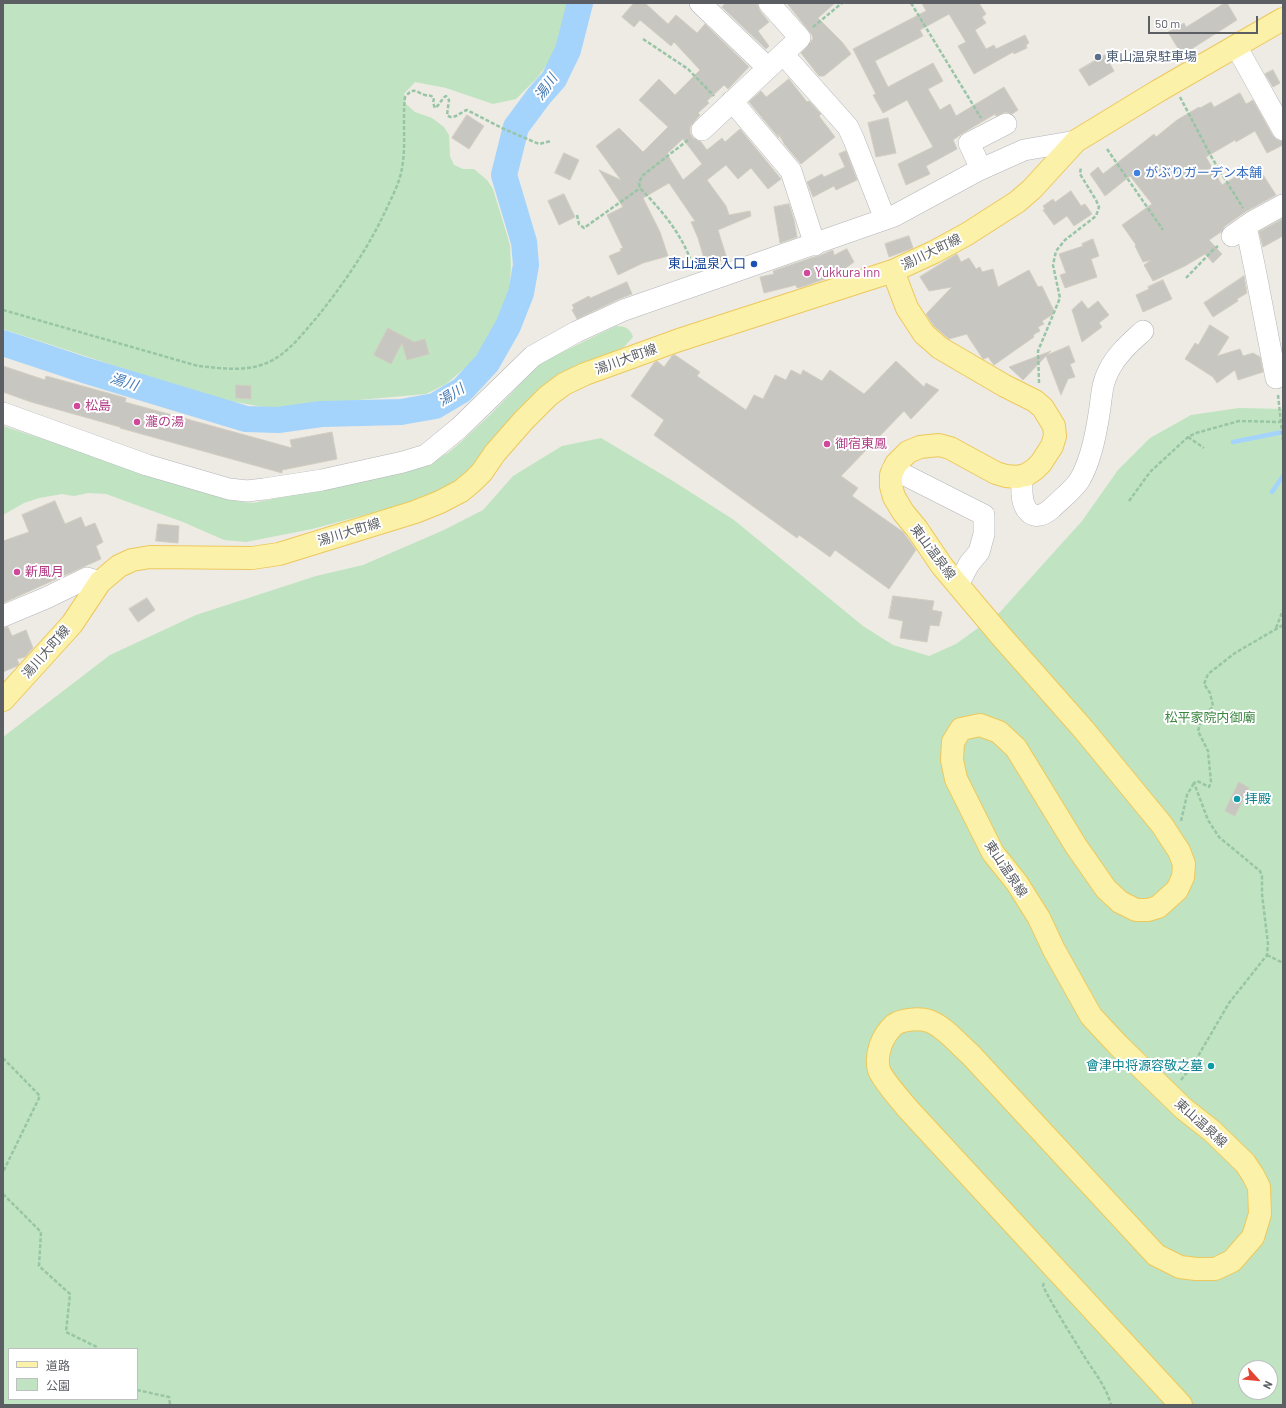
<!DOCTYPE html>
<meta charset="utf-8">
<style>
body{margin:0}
#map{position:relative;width:1286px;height:1408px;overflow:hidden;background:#edebe3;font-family:Barlow,"Noto Sans JP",sans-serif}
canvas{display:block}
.frame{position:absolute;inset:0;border:4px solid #5b5e63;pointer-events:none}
.legend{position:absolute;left:8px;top:1348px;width:130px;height:52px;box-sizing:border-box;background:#fff;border:1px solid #bdbfc1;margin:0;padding:5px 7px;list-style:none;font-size:12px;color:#5b5e63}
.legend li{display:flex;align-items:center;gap:8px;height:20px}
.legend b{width:20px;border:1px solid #bdbfc1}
.north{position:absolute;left:1238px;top:1360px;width:40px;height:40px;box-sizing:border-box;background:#fff;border:1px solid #bdbfc1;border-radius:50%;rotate:117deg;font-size:11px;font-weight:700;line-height:16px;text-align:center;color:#5b5e63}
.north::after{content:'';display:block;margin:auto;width:14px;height:18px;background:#e44532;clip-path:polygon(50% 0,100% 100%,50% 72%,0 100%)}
.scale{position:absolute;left:1148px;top:16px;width:110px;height:18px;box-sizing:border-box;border:2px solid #5b5e63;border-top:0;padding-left:5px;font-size:12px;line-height:14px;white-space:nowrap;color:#5b5e63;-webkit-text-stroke:3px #fff;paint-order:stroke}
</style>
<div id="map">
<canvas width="1286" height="1408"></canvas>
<div class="frame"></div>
<ul class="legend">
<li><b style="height:5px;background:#fcf1a9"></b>道路</li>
<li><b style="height:11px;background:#c0e4c1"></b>公園</li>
</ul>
<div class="north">N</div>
<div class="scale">50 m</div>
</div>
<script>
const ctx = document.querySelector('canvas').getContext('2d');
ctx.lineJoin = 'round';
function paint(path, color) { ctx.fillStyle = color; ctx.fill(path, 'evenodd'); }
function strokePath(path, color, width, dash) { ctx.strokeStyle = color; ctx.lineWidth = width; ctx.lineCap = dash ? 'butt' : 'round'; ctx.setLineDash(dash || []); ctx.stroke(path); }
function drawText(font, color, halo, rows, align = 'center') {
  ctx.font = font + ' Barlow,"Noto Sans JP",sans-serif'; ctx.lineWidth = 4; ctx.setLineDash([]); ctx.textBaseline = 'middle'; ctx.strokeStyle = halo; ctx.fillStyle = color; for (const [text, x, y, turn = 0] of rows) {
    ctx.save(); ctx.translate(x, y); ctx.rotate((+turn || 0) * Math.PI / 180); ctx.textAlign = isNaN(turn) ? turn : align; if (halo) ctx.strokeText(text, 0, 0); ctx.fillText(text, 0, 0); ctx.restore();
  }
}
paint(new Path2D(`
 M3,3H574L564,35L552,58L537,78L516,99L493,104L446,88L415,82L404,94L406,104L415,112L432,118L444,127L449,135L450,156L454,165L463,169H474L487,180L493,189L510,245L511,268L508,298L492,332L472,362L446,384L426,394L269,408L235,402L204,395L3,329Z
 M616,326C625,326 631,329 633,337L624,347L580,367L470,470L452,485L429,499L368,514L312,529L246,542L224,540L183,522L106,494L88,493L74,496L62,494L39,498L24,503L3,515V426L229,500L253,503L394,474L434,460L448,453L461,442L489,416L542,362Z
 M1239,408L1283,409V1405H3V737L110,655L196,615L316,576L363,565L444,530L483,510L513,476L562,446L601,438L673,481L734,520L863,626L893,645L929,656L956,644L1000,612L1082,521L1118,470L1150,438L1191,415ZM9,1349H137V1399H9ZM1246,1368H1270V1392H1246Z`), '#c0e4c1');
strokePath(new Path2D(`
 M1233,442L1283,432
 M1272,492L1283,476`), '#a4d3fc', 4.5);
strokePath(new Path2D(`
 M3,343L84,370L246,419L278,420L321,414L401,412L435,406L462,390L487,363L508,326L521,293L526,265L524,242L504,175L516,127L539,96L554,79L568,50L580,3`), '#a4d3fc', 26);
const building = new Path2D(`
 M634,3H645L668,24L676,15L697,33L705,24L749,67L728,89L724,85L707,101L709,103L698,113L700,115L694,122L690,127V133L693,138L701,142L707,150L722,138L725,142L740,129L781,179L768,189L751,168L738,179L726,165L707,180L726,206L729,215L750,211L751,216L718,230L727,259L713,263L712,260L705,262L698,238L691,222L695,221L669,183L643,198L660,232L668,256L643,263L618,275L609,256L621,251L620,249L623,248L607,215L623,207L599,170L621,180L596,146L619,128L643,152L668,127L639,100L659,79L675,95L700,70L674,42L671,46L640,20L634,27L622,17ZM683,139L702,164L683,180L667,154Z
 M726,3L757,4L760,11L769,22L758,31L769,46L766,49L722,7Z
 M787,3H835L818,18L842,42L851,54L824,76H819L801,53L811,42L813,38L812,35Z
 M922,3H979L986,14L982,17L986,23L975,30L986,49L994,45L996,49L1025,35L1029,43L1026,45L1027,48L1014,54L1013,52L974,74L958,46L966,42L949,14L920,30L923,36L875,61L888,87L933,63L943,81L928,89L940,110L950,104L956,116L1004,87L1018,110L1012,114L1006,112L996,116L995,114L963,133L953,140L957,149L926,166L930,174L906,185L898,164L933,147L907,100L883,113L873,95L876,94L853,49L926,11Z
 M1225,3H1227L1237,20L1182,55L1168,32L1184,23L1186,27Z
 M1105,55L1114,71L1089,86L1079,70Z
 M1273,70L1280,83L1273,87L1265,74Z
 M789,79L807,102L809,101L821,114L819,116L835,137L801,164L785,145L778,133L779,138L749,102L761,91L766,97Z
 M1240,93L1246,104L1253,100L1273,136L1277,140L1283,142V145L1267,153L1255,131L1236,142L1235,140L1206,157L1222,185L1247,170L1249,172L1258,167L1276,195L1245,212L1225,226L1221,232L1209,240L1222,254L1213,263L1205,254L1185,266L1153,281L1144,265L1151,260L1143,262L1135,246L1136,245L1122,225L1152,204L1130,176L1105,196L1090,174L1098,167L1103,174L1154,134L1156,137L1177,120L1199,107L1200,108L1211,102L1214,107Z
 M467,115L484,126L469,149L452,138Z
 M888,118L896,153L876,157L868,123Z
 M846,151L857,180L836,190L834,186L813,197L807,182L822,174L824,177L845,167L839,154Z
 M564,153L579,160L570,180L555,173Z
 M1071,191L1081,206L1085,204L1092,214L1074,226L1067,216L1054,225L1043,210L1045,209L1043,206L1053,199L1055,202Z
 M564,194L575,217L559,225L548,201Z
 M789,204L794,220L797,237L780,243L774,207Z
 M1283,219V236L1263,247L1259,232Z
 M909,236L913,248L889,257L885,244Z
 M1093,239L1099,256L1091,259L1097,277L1065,288L1060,275L1066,273L1059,254L1083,246L1082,244Z
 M847,249L854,262L836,275L802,287L797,288L796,285L764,293L760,277L774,274L773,271L814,257L819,256L833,250L834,255Z
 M957,254L961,262L969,258L976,269L980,267L982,272L993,269L998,287L1029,270L1038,287L1042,286L1055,313L1042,321L1044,324L1038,327L1040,331L1033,335L1034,337L994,365L988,357L984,359H983L969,338L967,334L949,339L934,326L926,314L952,287L929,291L920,277Z
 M1244,276L1247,293L1237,299L1238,301L1213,317L1204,303Z
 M1163,280L1172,299L1143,312L1136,295L1149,289L1148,287Z
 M627,282L632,294L619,299L577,319L572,310L574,308L572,305L589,296L590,298Z
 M1082,301L1088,309L1098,301L1109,315L1099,323L1102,327L1082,342L1072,310Z
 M1210,325L1229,337L1217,356L1240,349L1243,356L1253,353L1260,357L1263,372L1238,380L1235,370L1217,383L1213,377L1185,359L1195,343L1198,345Z
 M388,328L414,342L425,339L429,354L407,360L402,343L391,364L374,355Z
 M1069,346L1075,362L1070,364L1075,377L1068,379L1061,395L1046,356L1023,380L1009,367L1051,351L1047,355Z
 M675,355L700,372L697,376L746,410L754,395L763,399L775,375L786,380L791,370L801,375L803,370L822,381L830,370L864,394L896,361L924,387L926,383L939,390L911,419L904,411L841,476L858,488L852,496L903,532L916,550L889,589L835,550L830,557L799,535L797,538L654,435L664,420L631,396L654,363L657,361L664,367L672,356Z
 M3,366L45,380L46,376L126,398L125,402L292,448L290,440L332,432L337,459L282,470V473L120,428V427L31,402L3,392Z
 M236,385L251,386V399L236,398Z
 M55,501L65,524L81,517L85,527L95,523L103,542L96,546L101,559L3,603V541L29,532L22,515Z
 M158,524L179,526L178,543L156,541Z
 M893,596L934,601L932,610L942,612L939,626L930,625L927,642L900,638L903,621L889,618Z
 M147,598L155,610L138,622L129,609Z
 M8,627L12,636L26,630L33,648L25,657L17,659L19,664L17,666L3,672V628Z
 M1239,782L1249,788L1235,816L1225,811Z`);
paint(building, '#c8c6c0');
strokePath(building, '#d2cdc1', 1);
const minor = new Path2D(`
 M700,3L768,68
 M1236,46L1283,130
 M783,54L848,127L854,140L885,219
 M732,101L791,171L815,245
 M702,130L800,38L769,3
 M981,169L969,143L1006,124
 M1246,226L1255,269L1276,378
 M1232,236L1252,222L1283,205
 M3,413L147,465L229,489L247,491L264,489L322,480L403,462L426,455L459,428L533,356L576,332L624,310L894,216L977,171L1024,150L1076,141
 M893,469L984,515V534L979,552L969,564L958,585
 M1022,476C1022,486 1020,503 1028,511C1035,519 1044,515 1051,509C1060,500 1072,491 1079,481C1090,463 1096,434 1099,414C1102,397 1101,385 1109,370C1117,354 1130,343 1143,331
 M3,616L46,598L87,578L100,582`);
const major = new Path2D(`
 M893,271L907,308L924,334L940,348L1005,386L1035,401L1043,408L1054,426L1055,436L1052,446L1041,463L1035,469L1026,475L1017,477L1006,476L996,473L950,448L939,445L920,447L908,452L896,464L891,475V486L894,497L903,512L917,529L942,566L1001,636L1084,730L1162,825L1179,851L1184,864L1183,877L1177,890L1158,907L1148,910H1136L1120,902L1106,889L1076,846L1016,748L999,732L980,725L961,729L953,742L952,760L956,779L993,853L1017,883L1039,918L1054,950L1091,1016L1118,1045L1184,1109L1212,1131L1245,1163L1253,1175L1259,1187L1260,1214L1253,1237L1232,1261L1215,1269H1196L1180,1267L1156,1255L970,1054C957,1043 945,1027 929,1021C920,1018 902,1019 894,1025C882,1036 875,1054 879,1070C881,1077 902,1102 908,1109L1181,1405
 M3,700L72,624L100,582L119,566L132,560L150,557L252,558L279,554L415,512L440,502L461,491L473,481L482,472L495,453L524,420L548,396L564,384L585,374L679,340L893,271L934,252L967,234L1017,202L1032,189L1076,141L1158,91L1283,19`);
strokePath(minor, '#b3b5ba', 22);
strokePath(major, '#edc85c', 24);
strokePath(new Path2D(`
 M911,3L981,118
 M813,27L842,3
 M643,39L688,69L714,96
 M1180,97L1212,158L1243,208
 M688,140L642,176L639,183L640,188C663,212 683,235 693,267
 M1107,149L1163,230
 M577,215L579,224L584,228L640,188
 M1186,278L1214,249L1218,246
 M3,310L198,366C220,368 243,372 264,364C288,355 302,334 318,316C344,283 367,250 385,212C391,199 398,186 401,173C407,147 402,122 405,97C414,87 414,91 425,95C429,96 431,95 434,98L433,103L435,108C440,105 441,99 446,96L449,100L447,115L450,117C456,118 461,112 467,110L504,129L539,144L551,141
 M1039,383L1038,351L1060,298L1053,265L1056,251L1065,240L1096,216L1099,207L1096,200L1080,174L1081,167
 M1278,395L1283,441
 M1188,437L1204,448
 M1129,501L1150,472L1188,437L1196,433L1239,421L1281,422
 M1276,628L1283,610
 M1181,821L1187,795L1194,783
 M1267,955L1283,963
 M3,1058L40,1096L3,1172
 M1181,1080L1194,1063L1229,1003L1267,955L1268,944L1262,894V876L1260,871L1219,837L1208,820L1194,783L1197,781L1209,787L1211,782L1208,751L1198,731L1201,721L1213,706L1210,693L1204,684L1208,674L1235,653L1283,625
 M3,1194L41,1232L39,1266L70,1294L66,1332L97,1347V1349
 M1044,1283L1043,1286C1055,1310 1070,1333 1084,1356C1094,1372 1106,1386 1111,1405
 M137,1390L169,1397L170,1405`), '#99c5a7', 2.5, [4, 2]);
strokePath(minor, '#fff', 21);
strokePath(major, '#fcf1a9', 22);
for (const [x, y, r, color] of [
 [1098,57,4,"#5c6f8a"],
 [1137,173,4,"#3f7fe0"],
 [754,264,4,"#1a4fb4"],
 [807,273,4,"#d1479c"],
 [77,406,4,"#d1479c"],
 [137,422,4,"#d1479c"],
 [827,444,4,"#d1479c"],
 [17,572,4,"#d1479c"],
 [1237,799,4,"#0f9aa8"],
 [1211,1066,4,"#0f9aa8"]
]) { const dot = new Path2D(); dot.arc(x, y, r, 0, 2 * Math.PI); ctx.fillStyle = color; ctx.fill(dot); strokePath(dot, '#fff', 1.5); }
drawText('13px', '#4e5e75', '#fff', [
 ["東山温泉駐車場",1106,57]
], 'left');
drawText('13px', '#366cbe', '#fff', [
 ["がぶりガーデン本舗",1145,173]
], 'left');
drawText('13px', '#5b5e63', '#fff', [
 ["湯川大町線",931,252,-26],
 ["湯川大町線",626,359,-20],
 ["湯川大町線",349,532,-17],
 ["東山温泉線",933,552,53],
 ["湯川大町線",46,652,-49],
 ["東山温泉線",1006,869,56],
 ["東山温泉線",1201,1123,42]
]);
drawText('13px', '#164399', '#fff', [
 ["東山温泉入口",746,264]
], 'right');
drawText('13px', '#b23c85', '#fff', [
 ["Yukkura inn",815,273],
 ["松島",85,406],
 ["瀧の湯",145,422],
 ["御宿東鳳",835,444],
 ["新風月",25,572]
], 'left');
drawText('13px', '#38853e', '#fff', [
 ["松平家院内御廟",1210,718]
]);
drawText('13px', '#0d838f', '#fff', [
 ["拝殿",1245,799],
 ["會津中将源容敬之墓",1203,1066,"right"]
], 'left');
drawText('italic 14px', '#4479b6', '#fff', [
 ["湯川",546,87,-55],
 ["湯川",124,382,17],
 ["湯川",451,395,-33]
]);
</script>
